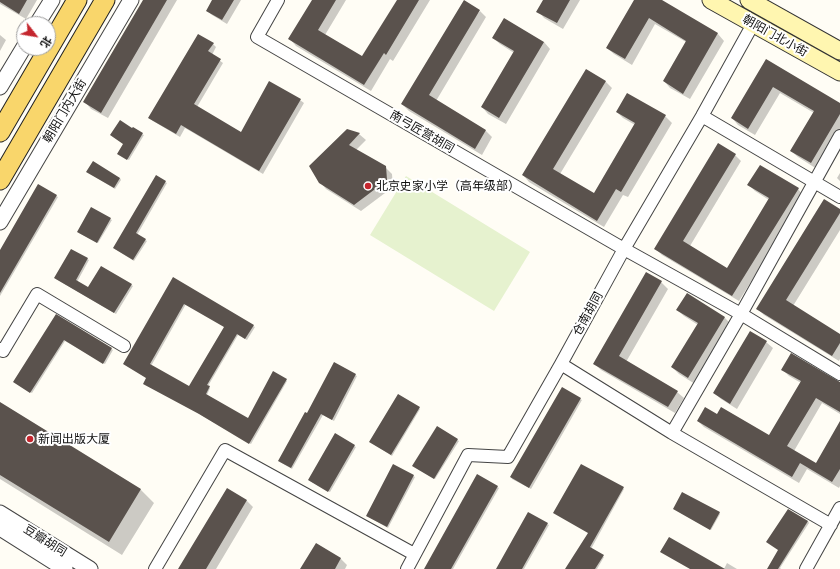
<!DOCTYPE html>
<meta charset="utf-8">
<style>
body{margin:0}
#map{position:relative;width:840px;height:569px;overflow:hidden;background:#fffdf5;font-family:"Roboto Serif","Noto Sans SC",serif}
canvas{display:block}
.north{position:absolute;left:16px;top:16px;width:40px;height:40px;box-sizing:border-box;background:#fff;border:1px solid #a0a0a0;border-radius:50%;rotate:121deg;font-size:11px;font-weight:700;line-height:16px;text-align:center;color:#111}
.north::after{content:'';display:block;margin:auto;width:14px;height:18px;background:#c4262e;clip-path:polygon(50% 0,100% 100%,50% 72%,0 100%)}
</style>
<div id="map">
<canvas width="840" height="569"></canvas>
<div class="north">北</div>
</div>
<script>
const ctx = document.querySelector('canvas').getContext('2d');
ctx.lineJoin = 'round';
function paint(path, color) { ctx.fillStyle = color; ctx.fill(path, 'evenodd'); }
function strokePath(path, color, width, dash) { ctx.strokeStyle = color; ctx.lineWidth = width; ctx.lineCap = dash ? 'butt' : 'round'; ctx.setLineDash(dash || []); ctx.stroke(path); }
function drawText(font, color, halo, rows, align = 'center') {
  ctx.font = font + ' "Roboto Serif","Noto Sans SC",serif'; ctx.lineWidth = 4; ctx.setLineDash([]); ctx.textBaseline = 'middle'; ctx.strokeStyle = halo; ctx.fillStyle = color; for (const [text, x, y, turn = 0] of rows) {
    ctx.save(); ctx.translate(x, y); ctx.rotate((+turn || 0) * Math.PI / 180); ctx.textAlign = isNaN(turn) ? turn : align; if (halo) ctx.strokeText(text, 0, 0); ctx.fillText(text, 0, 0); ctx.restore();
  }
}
paint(new Path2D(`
 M406,176L530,252L494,311L370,235Z`), '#e6f2cf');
paint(new Path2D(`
 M0,0H37L26,19L0,4Z
 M144,0H177L108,118L91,109L85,102Z
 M213,0H241L227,24L212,15L207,11Z
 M313,0H346L325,35L363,58L398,0H430L393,61L390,59L371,91L296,46L290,39Z
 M544,0H580L563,29L544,18L538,11Z
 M636,0H660L718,34L724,41L690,99L670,88L664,81L686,42L655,24L632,65L614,54L607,48Z
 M480,11L486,17L436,101L486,131L492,137L482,155L409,111L402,104Z
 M0,35L6,40L0,51Z
 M493,38L544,42L550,49L506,124L488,114L482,107L514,53L500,44Z
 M213,44L216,47L212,55L223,63L197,107L241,133L300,100L304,103L263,174L185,128L180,137L153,121L149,118Z
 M767,60L840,104V131L817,169L798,157L791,151L814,113L780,93L755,135L738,125L732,118Z
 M587,70L606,82L612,88L560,174L594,194L635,125L623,118L617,112L665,116L672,123L628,197L623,195L604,227L529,182L523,175Z
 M133,130L144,135L129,160L120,155Z
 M347,130L359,134L366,140L356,150L385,167L392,174L393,187L361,211L326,189L320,182Z
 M735,155L741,161L690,246L727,269L769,200L755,191L749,185L798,189L804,196L739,301L662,255L655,248Z
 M89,173L120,178L121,180L115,189Z
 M840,173V181L837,178Z
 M156,177L167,183L137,235L147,241L134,261L115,249Z
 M39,186L58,197L0,296V252Z
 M840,210V230L793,306L840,335V359L839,361L764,315L757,308Z
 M110,219L112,220L98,243L79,233Z
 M72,250L89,260L77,282L88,289L102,267L133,286L116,314L56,279Z
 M647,274L661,282L668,289L626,362L677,392L684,398L675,413L601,370L595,364Z
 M173,279L255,327L247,340L238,335L208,386L210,388L207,395L248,419L286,380L287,381L251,444L201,415L147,378L124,364ZM186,304L225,327L190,388L151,366Z
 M687,295L725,318L731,324L695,384L679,374L672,367L698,325L684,316L677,310Z
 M56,316L113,350L105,364L65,341L32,393L16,383Z
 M766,342L773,348L737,409L721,399L714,393Z
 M334,364L357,376L334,421L323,415L292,469L280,462L308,415Z
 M782,369L840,384V414L822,403L794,451L816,464L840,423V486L839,488L807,469L799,483L704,427L698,421L718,415L769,437L801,383L789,376Z
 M580,399L582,400L531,489L512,479L511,477Z
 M0,403L141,490L154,503L122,555L0,479Z
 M419,408L420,409L392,456L372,443Z
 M437,427L459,441L435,479L415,467Z
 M335,435L356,447L330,492L310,481Z
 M394,465L415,477L388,528L367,516Z
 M478,476L499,488L453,569H425Z
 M623,488L624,489L591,549L604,557L597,569H566Z
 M227,489L247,501L253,507L216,569H179Z
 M674,509L719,512L720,514L711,530Z
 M529,513L549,525L524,569H497Z
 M808,521L809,523L780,568L781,569H768L779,550Z
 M317,544L341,559L347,565L345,569H302Z
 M727,563L737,569H724Z`), '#0003');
paint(new Path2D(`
 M0,0H27L19,14L0,2Z
 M143,0H167L101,113L83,102Z
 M212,0H234L222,20L206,11Z
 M312,0H336L318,30L362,56L397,0H419L386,55L384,53L364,85L288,39Z
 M464,0L480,10L429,95L486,130L475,149L401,104Z
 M543,0H570L557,23L536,12Z
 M634,0H662L718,33L683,94L663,81L686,41L649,18L625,59L606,48Z
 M504,18L544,42L499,118L481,107L514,51L492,38Z
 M198,34L214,43L208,51L221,59L194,104L241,132L269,81L301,99L259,171L181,125L176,134L148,118Z
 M766,59L840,103V114L811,163L790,151L814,111L773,87L748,129L731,118Z
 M586,69L606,81L553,169L594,193L635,123L616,112L627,93L666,115L621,192L616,189L597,221L522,175Z
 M120,120L132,128L133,127L143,133L127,160L117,154L123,144L110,135Z
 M347,129L360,133L349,145L386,166L387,180L354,205L319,183L309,166Z
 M718,143L736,154L683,241L727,268L769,198L747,185L760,165L799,188L732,296L654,249Z
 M93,161L120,178L114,188L86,172Z
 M156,175L166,181L136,233L146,239L133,260L113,248Z
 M38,184L57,195L0,293V250Z
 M824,199L840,209V213L786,300L840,334V343L832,356L756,309Z
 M91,207L111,218L97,243L77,232Z
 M71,249L88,258L76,280L88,287L101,266L132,284L114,313L54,278Z
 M646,272L662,281L619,356L678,391L668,407L593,364Z
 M173,277L254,325L245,339L237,334L207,385L210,386L206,394L248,418L273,371L287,379L249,444L199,414L143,384L146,378L123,364ZM184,304L224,327L189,386L150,364Z
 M687,293L725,317L688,378L671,367L698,323L676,310Z
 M56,314L112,348L103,364L64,340L30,393L13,382Z
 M750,331L767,341L730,404L713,393Z
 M791,353L840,382V412L816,398L787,446L816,463L840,421V469L832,482L800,463L792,477L697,421L705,407L717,414L721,407L769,435L801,381L781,370Z
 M334,362L356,374L332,420L321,414L291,468L278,461L305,412L307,413Z
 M562,387L581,398L529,488L510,477Z
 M398,394L420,407L391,455L369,442Z
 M0,402L141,489L109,542L0,475Z
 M437,426L458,439L434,479L412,466Z
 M335,433L355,445L328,492L308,480Z
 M393,464L414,475L387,527L366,516Z
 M581,464L624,487L590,547L604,555L595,569H565L588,533L553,513Z
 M477,474L498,486L451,569H424Z
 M227,488L247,500L206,569H178Z
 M682,492L720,512L710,530L673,509Z
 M788,509L808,521L778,569H767L778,550L766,542Z
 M528,512L548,523L522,569H496Z
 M669,537L725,569H690L660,552Z
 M316,543L341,558L335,569H300Z`), '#5a524d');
const minor = new Path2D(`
 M278,0L257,37L624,249L741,314L840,374
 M702,116L840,197
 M0,349L3,351L37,294L124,346
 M561,364L672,433L831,525
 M672,433L741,314L840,136
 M155,569L225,450L414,554
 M407,569L468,455L508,457L561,364L624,249L702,116L753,24
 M806,569L840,508`);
const tertiary = new Path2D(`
 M37,24L52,0
 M0,87L24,47
 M0,222L131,0
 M0,513L90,569
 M0,528L65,569`);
const secondary = new Path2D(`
 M711,0L840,72
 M749,0L840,51`);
const primary = new Path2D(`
 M0,132L77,0
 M0,180L105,0`);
strokePath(minor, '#444', 14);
strokePath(tertiary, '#444', 17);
strokePath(secondary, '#333', 19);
strokePath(primary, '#222', 21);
strokePath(minor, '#fff', 12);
strokePath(tertiary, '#fff', 15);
strokePath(secondary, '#fff6b0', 17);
strokePath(primary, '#f9d66b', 19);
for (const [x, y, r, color] of [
 [368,186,4,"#c4262e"],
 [30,439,4,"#c4262e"]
]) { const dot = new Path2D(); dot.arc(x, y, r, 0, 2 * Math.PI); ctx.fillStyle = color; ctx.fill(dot); strokePath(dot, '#fff', 1.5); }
drawText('12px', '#111', '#fff', [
 ["朝阳门北小街",775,36,29],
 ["朝阳门内大街",65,111,-59],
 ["南弓匠营胡同",422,132,30],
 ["仓南胡同",588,314,-61],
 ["豆瓣胡同",45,541,32]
]);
drawText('12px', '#111', '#fff', [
 ["北京史家小学（高年级部）",376,186],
 ["新闻出版大厦",38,439]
], 'left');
</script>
